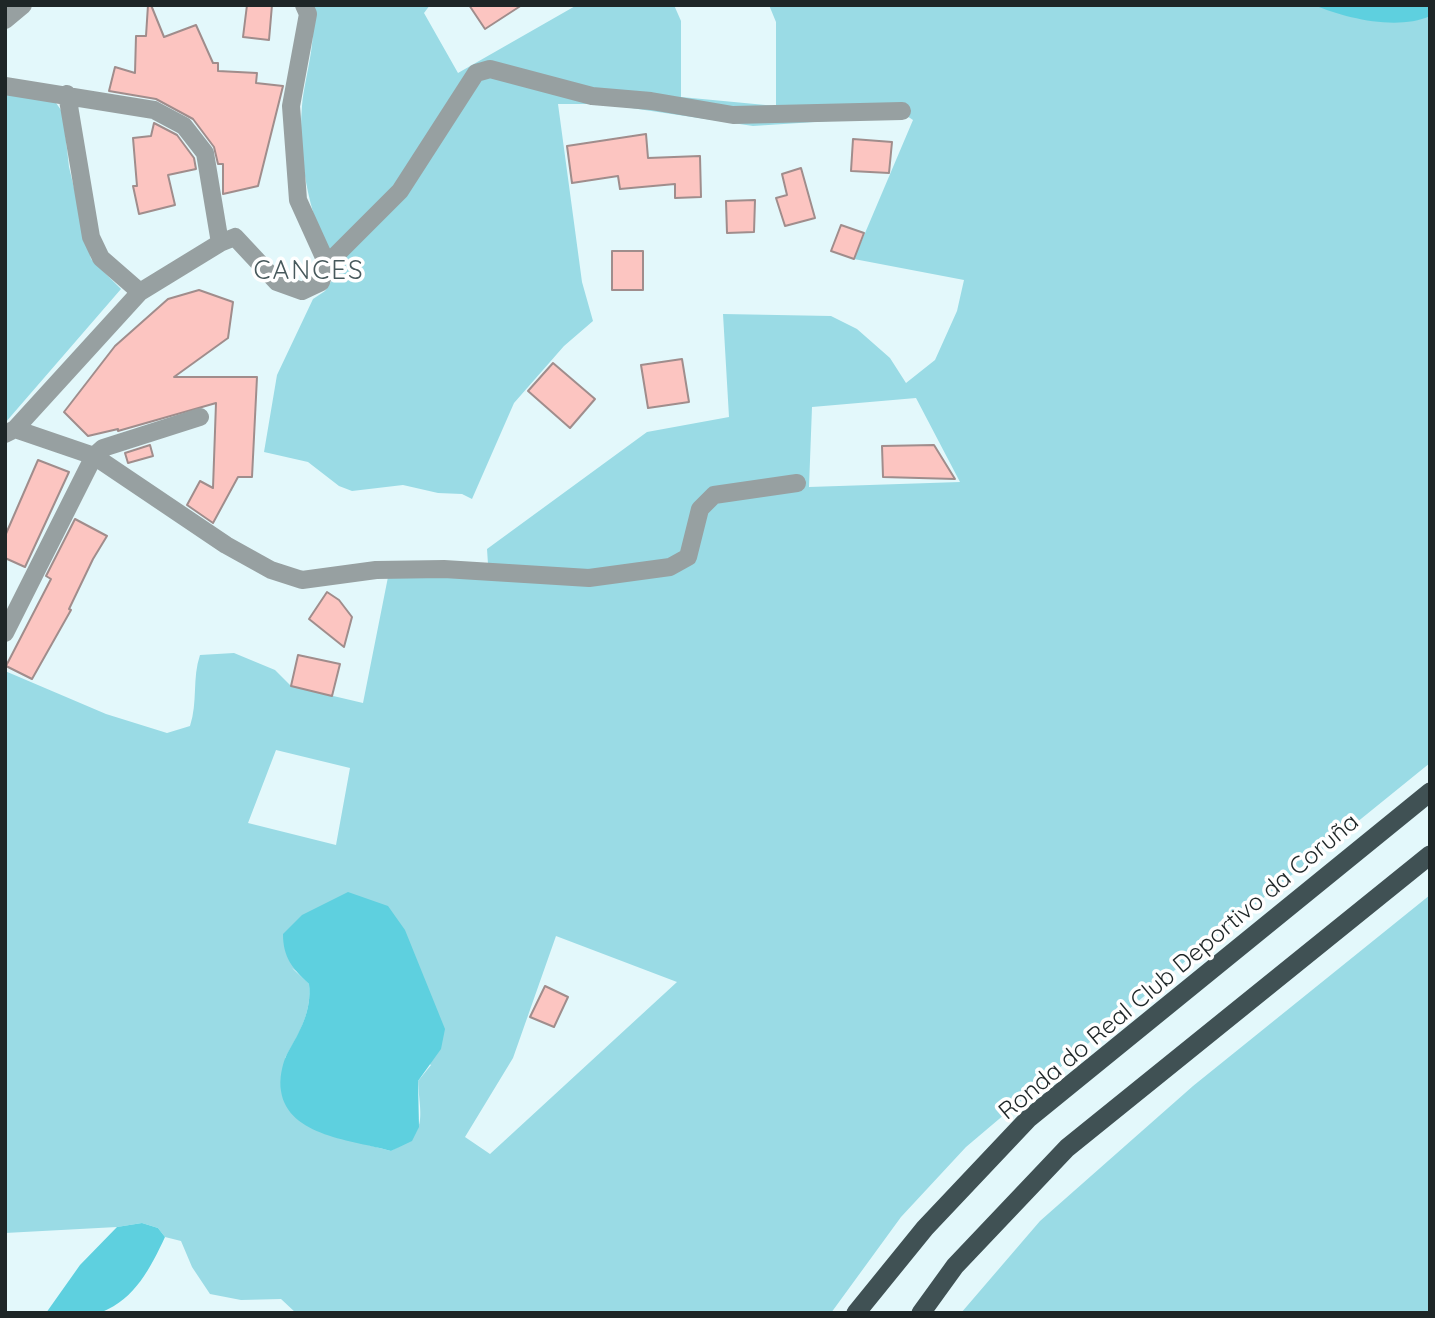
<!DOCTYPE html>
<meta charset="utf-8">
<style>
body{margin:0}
#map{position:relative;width:1435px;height:1318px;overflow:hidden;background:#e3f8fb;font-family:Quicksand,sans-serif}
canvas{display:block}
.frame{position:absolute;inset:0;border:7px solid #1e2627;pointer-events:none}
</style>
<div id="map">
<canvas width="1435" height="1318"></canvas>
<div class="frame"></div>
</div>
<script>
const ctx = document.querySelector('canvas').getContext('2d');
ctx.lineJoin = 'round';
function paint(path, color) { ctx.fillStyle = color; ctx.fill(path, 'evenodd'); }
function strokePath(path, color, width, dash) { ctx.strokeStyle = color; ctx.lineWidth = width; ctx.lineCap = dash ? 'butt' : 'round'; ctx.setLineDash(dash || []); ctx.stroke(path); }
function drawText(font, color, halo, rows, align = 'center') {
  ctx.font = font + ' Quicksand,sans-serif'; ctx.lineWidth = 7; ctx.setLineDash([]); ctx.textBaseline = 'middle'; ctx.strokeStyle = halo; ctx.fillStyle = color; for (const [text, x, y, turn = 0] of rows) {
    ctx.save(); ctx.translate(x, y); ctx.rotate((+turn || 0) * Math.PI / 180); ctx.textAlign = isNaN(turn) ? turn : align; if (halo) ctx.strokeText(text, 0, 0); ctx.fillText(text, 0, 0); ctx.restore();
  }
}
paint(new Path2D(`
 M310,5H430L424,13L458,73L577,5H674L681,21V97L776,106V22L769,5H1314L1378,21L1430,16V763L1188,959L966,1147L901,1217L831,1313H296L281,1299L241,1300L210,1294L192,1267L181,1241L165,1237L158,1228L142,1223L117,1227L5,1233V671L106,714L167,733L190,726C198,702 192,678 200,655L234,653L275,670L291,686L363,703L388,577L488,564L487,549L647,432L729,417L723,314L831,316L857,329L890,358L906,383L935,360L957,311L964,280L854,259L913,120L907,116L753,126L604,104H558L582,282L593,321L564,346L514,403L472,499L462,494L438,493L403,485L352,491L339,486L308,462L264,452L277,375L313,299L325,291L336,274C312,221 297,165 302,106C305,73 319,38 310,5ZM916,398L960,482L809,487L812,407ZM276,750L350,768L336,845L248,823ZM556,936L677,982L490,1154L465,1137L513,1058ZM292,968L431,1065L418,1081C420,1119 429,1132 391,1151L334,1136L285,1058C299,1034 312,1012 309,984Z
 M5,94L54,100L63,113L69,167L91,259L121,289L5,423Z
 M1430,895V1313H961L1040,1221L1193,1086Z`), '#9adbe5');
paint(new Path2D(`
 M1314,5H1430V16C1397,31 1345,18 1314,5Z
 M348,892L388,906L405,930L445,1029L441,1049L418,1081L419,1127L412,1141L391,1151C354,1140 288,1137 281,1091C279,1080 282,1064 287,1054C300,1031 312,1011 309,984C292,968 283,957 283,934L302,915Z
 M142,1223L158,1228L165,1237C151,1267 135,1299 102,1312C87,1317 62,1313 46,1313L80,1265L117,1227Z`), '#5ed0df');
const building = new Path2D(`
 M148,5H151L164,37L196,25L213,63H218V71L257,73L256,83L283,86L258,186L223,194V164H218L214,147L193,119L156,99L109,91L115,67L135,73L136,36H146Z
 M247,5H272L269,40L243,37Z
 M469,5H522L485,29Z
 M154,123L177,135L194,158L196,169L168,175L175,205L139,214L133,186H137L133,138L151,136Z
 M646,134L648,158L700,156L701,197L675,198V184L620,189L618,176L572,183L567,146Z
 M853,139L892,142L889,173L851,171Z
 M801,168L815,218L785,226L776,198L787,195L782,174Z
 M755,200L754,232L727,233L726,201Z
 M841,225L864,233L854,259L831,251Z
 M612,251H643V290H612Z
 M199,290L233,302L228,338L174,377H257L252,477H238L213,523L187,505L200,481L213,488L216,403L118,431V429L88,436L64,412L115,346L168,299Z
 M682,359L689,402L648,408L641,365Z
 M553,363L595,399L570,428L528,391Z
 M150,445L153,456L128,463L125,453Z
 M934,445L955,479L883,477L882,446Z
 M38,460L69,472L25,567L5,558V536Z
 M75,519L107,536L93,559L69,609L71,610L32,679L6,666L51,579L46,576Z
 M327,592L339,600L352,617L344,647L309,619Z
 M298,655L340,664L332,696L291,686Z
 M545,986L568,997L554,1027L530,1017Z`);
paint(building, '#fcc5c1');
strokePath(building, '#a08d8c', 2);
strokePath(new Path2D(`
 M304,5L308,14L291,106L298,200L327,264
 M5,20L23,5
 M5,86L154,110L184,126L205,153L220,243L140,292L15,429L5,434
 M67,94L91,237L101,258L140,292
 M220,243L235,237L277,282L302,291L321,282L327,264L400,191L476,73L490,69L592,96L651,101L733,115L902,111
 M15,429L94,456L226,545L271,570L302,580L376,570L444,569L589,578L670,567L688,557L700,509L714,495L797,483
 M5,633L94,456L103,448L200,417`), '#97a0a1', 18);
strokePath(new Path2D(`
 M856,1313L925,1228L1028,1119L1430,792
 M921,1313L955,1266L1067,1148L1430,855`), '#405154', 19);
drawText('24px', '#1e2627', '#fff', [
 ["Ronda do Real Club Deportivo da Coruña",1179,967,-40]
]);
ctx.letterSpacing = '2px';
drawText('26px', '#47595c', '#fff', [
 ["CANCES",309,271]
]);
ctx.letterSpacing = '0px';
</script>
